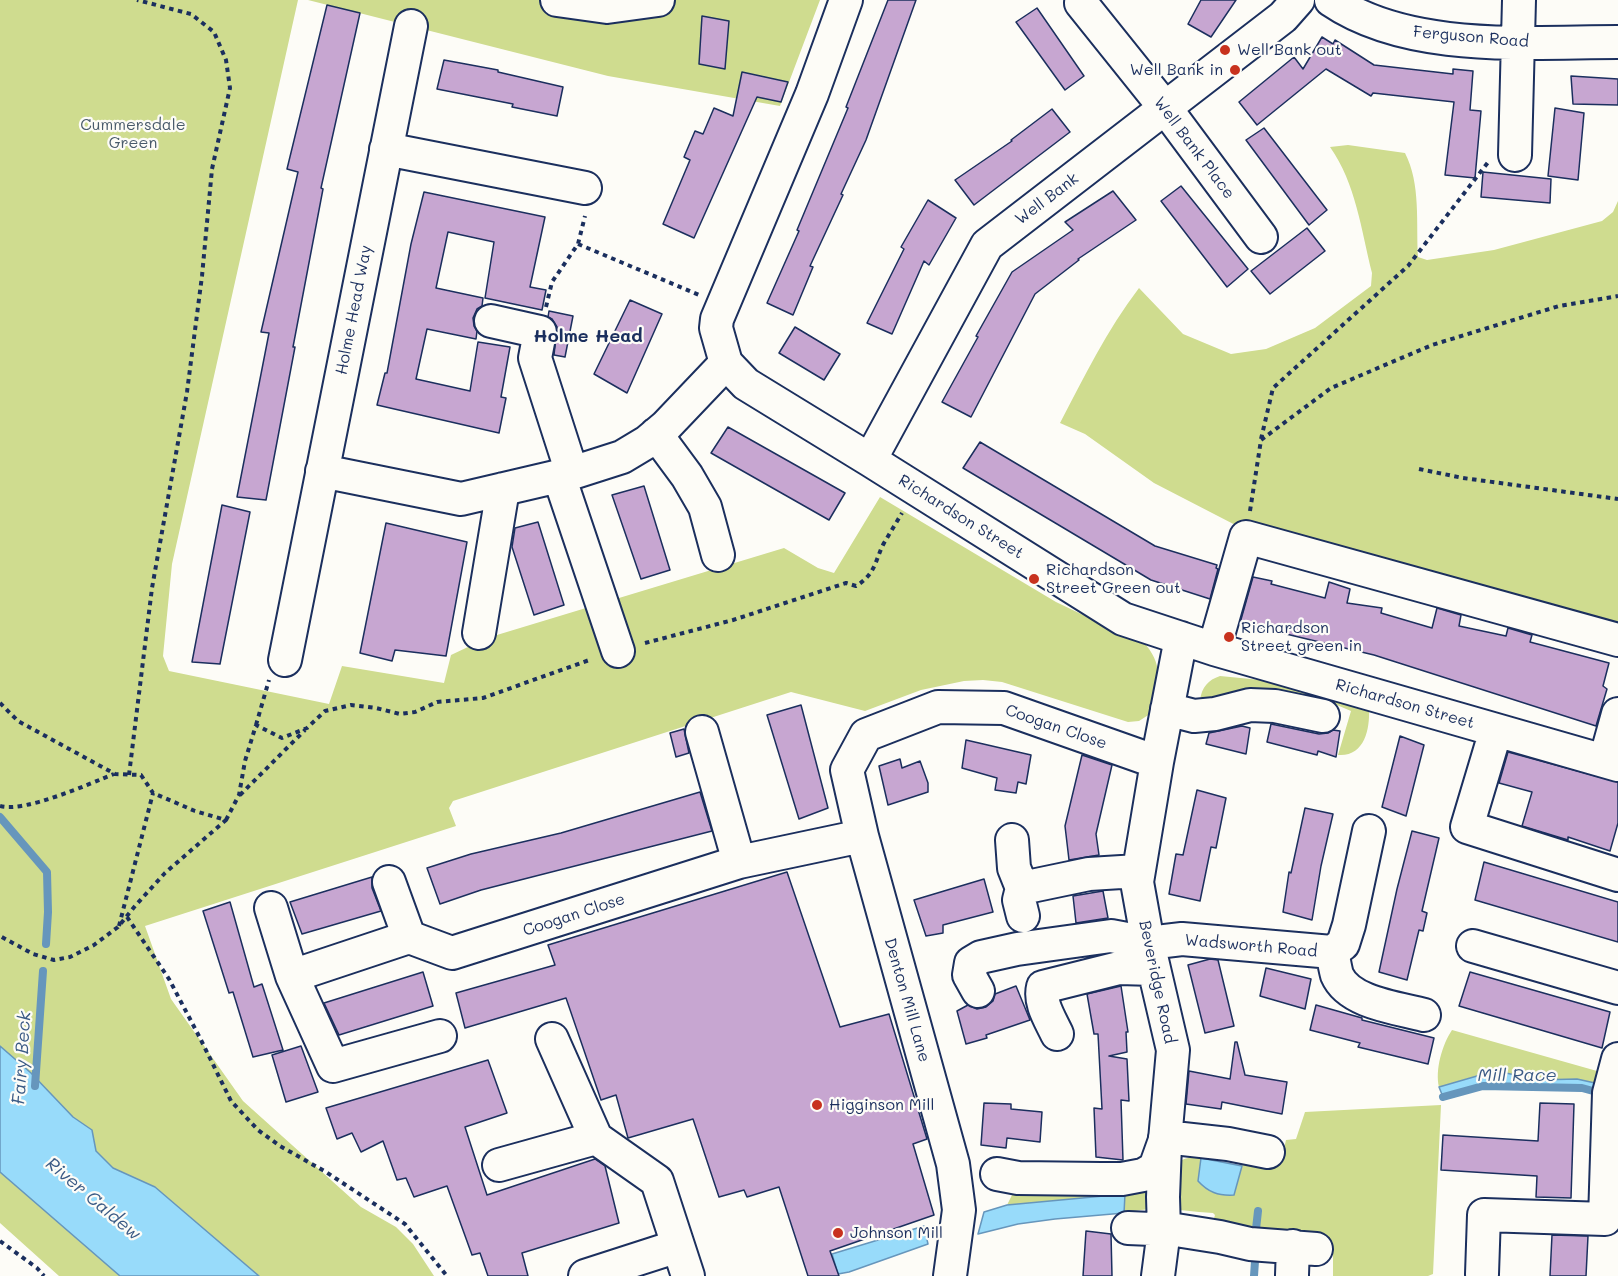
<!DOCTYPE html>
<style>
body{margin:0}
canvas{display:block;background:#fdfcf7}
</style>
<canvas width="1618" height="1276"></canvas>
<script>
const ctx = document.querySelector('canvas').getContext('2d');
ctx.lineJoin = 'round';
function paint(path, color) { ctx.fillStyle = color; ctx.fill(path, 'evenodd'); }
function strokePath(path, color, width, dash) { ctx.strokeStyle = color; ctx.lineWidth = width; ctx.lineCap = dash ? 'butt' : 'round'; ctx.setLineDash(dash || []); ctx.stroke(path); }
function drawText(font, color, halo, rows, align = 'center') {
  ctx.font = font + ' Mali,sans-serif'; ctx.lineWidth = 4.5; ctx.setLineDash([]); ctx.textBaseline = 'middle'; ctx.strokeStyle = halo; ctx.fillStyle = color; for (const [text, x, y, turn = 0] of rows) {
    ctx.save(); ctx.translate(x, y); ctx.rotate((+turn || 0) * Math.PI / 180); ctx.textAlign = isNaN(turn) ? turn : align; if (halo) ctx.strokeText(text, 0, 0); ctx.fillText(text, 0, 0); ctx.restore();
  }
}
paint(new Path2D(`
 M0,0H298L172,564L163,656L169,671L329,704L342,666L444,683L451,655L487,638L784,548L818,568L834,573L880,497L1056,602L1146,645C1165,668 1157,686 1153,712L1139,721L1128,722L1002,682L983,680L964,681L921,690L865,711L791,692L453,801L449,808L456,826L145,926L171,999L243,1101L361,1207L396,1227L413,1244L434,1276H259L155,1187L113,1168L96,1151L92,1130L73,1117L31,1073L0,1046Z
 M308,0H820L780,106L608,76Z
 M1348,145L1405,153C1421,184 1416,223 1418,257L1427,260L1494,250L1602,221L1613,212L1618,201V627L1245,530L1154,483L1085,434L1060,423C1084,377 1107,330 1139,288L1183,334L1231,354L1266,349L1315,328L1371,286L1372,273C1361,229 1356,184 1330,147Z
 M1220,676L1302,684L1369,709C1370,730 1364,757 1338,755L1351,711L1325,700L1310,703L1228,697L1200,700C1202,687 1208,680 1220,676Z
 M1452,1030L1597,1071L1595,1083L1577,1079L1537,1080L1506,1073L1469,1078L1439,1087C1435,1070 1442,1045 1452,1030Z
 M1441,1105L1433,1274L1428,1276H1333V1246L1329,1240L1212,1225L1215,1215L1213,1213C1183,1211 1153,1205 1124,1213V1194L1007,1205L1014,1191L1175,1167C1183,1157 1189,1157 1201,1158L1198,1181L1242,1165H1239L1241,1160L1280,1165L1286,1140L1296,1139L1305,1112Z
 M0,1172L112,1268L120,1276H59L0,1223Z`), '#cfdc8f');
const water = new Path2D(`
 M0,1046L31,1073L73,1117L92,1130L96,1151L113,1168L155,1187L259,1276H120L0,1172Z
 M1494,1073H1506L1537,1080L1577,1079L1595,1083L1593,1091L1582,1088L1483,1086L1443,1097L1439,1087L1477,1076Z
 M1201,1158L1242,1166L1234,1195C1218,1196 1208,1192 1198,1181Z
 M1125,1194L1124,1213L1055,1219L1018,1224L978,1234L984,1212L1007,1205Z
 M924,1226L928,1244L849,1272L838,1274L832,1254Z`);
paint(water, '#98dbfa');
strokePath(water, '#6696bc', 1.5);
strokePath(new Path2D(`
 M0,817L47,872L48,912L46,944
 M35,1086L43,971
 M1443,1097L1483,1086L1582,1088L1593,1091
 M1256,1229L1258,1211
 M1254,1276L1255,1261`), '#6696bc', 8);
const building = new Path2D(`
 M888,0H916L866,140L841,194L843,195L810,266L813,267L793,315L767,303L799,231L797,230L848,108L846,107Z
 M1201,0H1236L1211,37L1188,24Z
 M327,5L360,13L321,188L323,189L293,347H295L266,500L237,497L269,333L261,332L298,172L287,169Z
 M1037,8L1084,76L1065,90L1016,22Z
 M702,16L729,21L725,69L699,64Z
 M1322,37L1333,44L1335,40L1374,65L1453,74V69L1473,71L1470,110L1481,111L1475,178L1445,175L1454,102L1373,93L1371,96L1326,69L1257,125L1239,102L1294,57L1303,69Z
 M444,60L498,70V72L563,87L557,116L512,107L513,104L437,89Z
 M742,72L788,82L781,102L757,97L694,238L663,224L690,160L684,157L695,131L703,134L714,108L733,116Z
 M1571,76L1618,79V105L1573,104Z
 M1555,108L1584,113L1578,180L1548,176Z
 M1052,109L1070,132L974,205L955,180L1012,141L1011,140Z
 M1264,128L1327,210L1309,225L1246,140Z
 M1483,172L1551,179L1550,203L1481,197Z
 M1181,186L1248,269L1227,287L1161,201Z
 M1113,191L1136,220L1078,259L1079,260L1035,294L971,417L942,402L978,337L976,336L1012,272L1073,230L1065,222Z
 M424,192L545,217L530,287L546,290L542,310L485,298L494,242L448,232L436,288L483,298L482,306L477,309L473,318L474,326L477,331L476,339L427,329L416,379L470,391L478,342L510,347L501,397L506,398L499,433L377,405L385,373H387L411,244Z
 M928,200L956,218L929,265L924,261L892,334L867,323L904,249L901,247Z
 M1307,228L1325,251L1270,294L1251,271Z
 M630,300L662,314L627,393L594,374Z
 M549,311L573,316L565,357L554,355L557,327L552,319L548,317Z
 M795,327L840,354L824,380L779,353Z
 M728,427L845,493L829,520L711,453Z
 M980,442L1155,546L1217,565L1216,568L1218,569L1210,599L1151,580L963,468Z
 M644,486L670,570L641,579L612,495Z
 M222,505L250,512L220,664L192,662Z
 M538,522L564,605L534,615L512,547L515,528Z
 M386,523L467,542L446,656L395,650L392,661L360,653Z
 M1253,577L1272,581L1271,584L1325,598L1329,582L1350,589L1347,603L1382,608L1381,613L1432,628L1437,608L1461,615L1459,626L1506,636L1508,628L1532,635L1530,642L1609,663L1603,686L1607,689L1596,726L1374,655L1240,623Z
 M801,705L828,808L799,819L767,715Z
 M1271,724L1319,734L1328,733L1333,730L1340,731L1336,757L1318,751L1317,755L1267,742Z
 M1242,726L1250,728L1246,754L1206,744L1209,733Z
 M684,729L689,753L676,757L670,733Z
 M1400,736L1424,745L1406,816L1382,807Z
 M966,740L1031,755L1026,784L1018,782L1016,793L995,790L997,778L962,768Z
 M1508,752L1618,782V823L1610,851L1568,837V840L1522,826L1532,792L1499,783Z
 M1082,755L1112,765L1096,834L1099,855L1069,860L1065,826Z
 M900,759L902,768L920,761L928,783V792L888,805L879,766Z
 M1197,790L1226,798L1216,848L1211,847L1200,901L1169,894L1176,854L1183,855Z
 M700,792L712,831L481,890L440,904L427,868L471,854L561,833Z
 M1305,808L1333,814L1321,866L1312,920L1283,912L1289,872L1291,873Z
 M1412,831L1439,838L1422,911L1427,913L1423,931L1419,930L1407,980L1379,972L1397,889Z
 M1484,862L1618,902V942L1475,900Z
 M787,872L840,1027L889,1014L927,1139L913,1144L934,1215L830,1251L839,1276H808L779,1187L747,1197L744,1190L719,1197L693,1119L628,1138L616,1095L601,1100L566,998L465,1028L456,993L555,965L548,945Z
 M372,877V888L381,911L302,934L290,902Z
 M984,879L993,912L943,925V933L926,936L914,900Z
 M1103,891L1108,918L1076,923L1073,896Z
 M230,902L254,987L262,984L283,1050L253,1057L233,992L229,993L203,911Z
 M1210,959L1218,960L1234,1026L1205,1033L1188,965Z
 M1266,968L1311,979L1305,1009L1260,996Z
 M423,972L433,1006L339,1035L324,1003Z
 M1470,972L1610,1012L1602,1048L1459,1006Z
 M1016,986L1030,1020L986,1035L987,1038L966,1044L957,1011L968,1005L977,1009L986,1007L993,1001L995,994Z
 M1121,986L1128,1032H1126L1127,1052L1109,1056L1127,1059L1129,1101L1121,1100L1123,1160L1096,1157L1094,1108L1102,1109L1098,1034H1094L1087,994Z
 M1316,1005L1362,1018V1020L1434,1038L1428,1064L1358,1047L1360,1043L1310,1030Z
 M1235,1042H1237L1245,1075L1287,1082L1282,1114L1222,1102L1221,1109L1186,1104L1189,1071L1230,1079Z
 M301,1046L318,1092L286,1102L272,1055Z
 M488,1060L507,1113L465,1127L487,1195L595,1159L605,1166L619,1223L522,1253L528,1276H488L480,1253L472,1255L447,1186L414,1197L406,1178L397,1180L383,1141L361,1152L352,1133L337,1139L326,1108Z
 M984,1103L1011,1104V1109L1042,1112L1040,1142L1007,1138L1006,1148L981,1145Z
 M1540,1103L1574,1104L1571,1198L1536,1197L1537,1176L1441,1170L1443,1135L1538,1141Z
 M1086,1231L1111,1234L1112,1276H1083Z
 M1552,1235L1588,1236L1586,1276H1550Z`);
paint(building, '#c7a6d1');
strokePath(building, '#1b2f5e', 1.5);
const minor = new Path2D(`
 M557,0L607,7L658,0
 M846,0L812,94L717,319L716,328L726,363L746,384L870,460L1123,619L1214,649L1618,765
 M1331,0C1409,53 1527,42 1618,42
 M1081,3L1166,109L1261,237
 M386,149L585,188
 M1515,155L1519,0
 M491,321L540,332L535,358L572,473
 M656,434L687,476L705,507L718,555
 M870,460L987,245L1283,17L1298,0
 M322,471L461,499L572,473L622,457L647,442L666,426L726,363
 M559,476L618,651
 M479,633L503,489
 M1214,649L1246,537L1618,640
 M285,660L411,26
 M1167,709L1194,716L1215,714L1250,705L1275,706L1323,716
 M1496,730L1467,827L1618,875
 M702,732L739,862
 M1605,761L1618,714
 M1012,840L1014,868L1022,888L1089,874L1138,871
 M389,882L409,937L452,953L739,862L862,836
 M1022,888L1019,900L1023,916
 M271,908L292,976L333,1066L440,1036
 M1473,946L1618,988
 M1332,952C1334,960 1335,968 1337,975C1349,1003 1398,1008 1424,1015
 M292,976L409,937
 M978,991L969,975L971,963L981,957L1017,949L1111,936L1148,943L1182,939L1332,952L1343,944L1349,925L1369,831
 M1057,1034C1050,1019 1039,1003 1043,987L1119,968L1154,969
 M552,1039L596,1138L657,1181L688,1276
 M1165,1137L1228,1144L1268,1152
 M499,1165L596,1138
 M997,1174L1018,1178L1101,1179H1122L1143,1175L1155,1168L1165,1140L1173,1050L1148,943L1137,882L1157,762L1181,638
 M1128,1228L1176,1230L1220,1237L1250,1244L1316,1249
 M1482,1274L1484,1215L1605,1219L1609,1093L1618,1059
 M1292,1275L1293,1246
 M585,1276L678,1246
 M950,1276L959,1210L953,1164L862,836L847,770L866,735L938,707L1004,708L1157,762
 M1158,1276L1164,1230L1163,1197L1165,1145`);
strokePath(minor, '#1b2f5e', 36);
strokePath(new Path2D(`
 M578,244L699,295
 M546,307L552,282L578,244L585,216
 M1261,439L1273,388L1408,266L1489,161
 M1419,469L1463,478L1618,499
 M1250,511L1261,440L1331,388L1432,345L1559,306L1618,296
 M645,643L733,620L846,583L856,586C876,574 875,560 884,543C890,533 896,523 902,513
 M0,703L18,721L115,774L141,775L153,793L195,811L226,820L165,873L135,906L118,927L94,945L70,957L54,960L33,954L0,936
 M256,725L269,680
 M129,775L152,588L187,392L202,276L212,169L230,88L226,60L214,32L191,14L137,0
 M240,795L305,730
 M0,806C24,813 89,784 114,774
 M226,820L239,795L245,761L256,725L282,738L307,728L325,711L351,705L376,708L400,714L415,712L437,702L483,698L592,659
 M127,917L169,979L200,1038L231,1101L258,1130L280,1146L326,1172L405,1224L447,1276
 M119,926L153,793
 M0,1241L37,1268L44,1276`), '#1b2f5e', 4, [4.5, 4.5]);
strokePath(minor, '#fdfcf7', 32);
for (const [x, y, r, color] of [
 [1225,50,6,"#c8321e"],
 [1235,70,6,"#c8321e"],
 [1034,579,6,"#c8321e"],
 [1229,637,6,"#c8321e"],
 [817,1105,6,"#c8321e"],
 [838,1233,6,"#c8321e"]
]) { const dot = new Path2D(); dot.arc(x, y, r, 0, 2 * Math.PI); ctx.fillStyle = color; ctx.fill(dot); strokePath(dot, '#fdfcf7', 2); }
drawText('16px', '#1b2f5e', '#fdfcf7', [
 ["Ferguson Road",1471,37,5],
 ["Well Bank Place",1194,148,53],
 ["Well Bank",1047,199,-37],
 ["Holme Head Way",354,310,-79],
 ["Richardson Street",961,517,32],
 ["Richardson Street",1405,704,16],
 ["Coogan Close",1056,727,19],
 ["Coogan Close",574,915,-18],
 ["Wadsworth Road",1251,946,5],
 ["Beveridge Road",1157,982,78],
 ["Denton Mill Lane",907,1000,74]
]);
drawText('16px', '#1b2f5e', '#fdfcf7', [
 ["Well Bank out",1237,50],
 ["Well Bank in",1223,70,"right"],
 ["Richardson",1046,570],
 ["Street Green out",1046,588],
 ["Richardson",1241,628],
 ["Street green in",1241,646],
 ["Higginson Mill",829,1105],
 ["Johnson Mill",850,1233]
], 'left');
drawText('16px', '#485a6a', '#fdfcf7', [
 ["Cummersdale",133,125],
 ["Green",133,143]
]);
drawText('bold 18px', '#1b2f5e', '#fdfcf7', [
 ["Holme Head",588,336]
]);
drawText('italic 18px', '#3a5a85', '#fdfcf7', [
 ["Fairy Beck",22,1058,-86],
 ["Mill Race",1517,1075],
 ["River Caldew",93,1199,40]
]);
</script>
